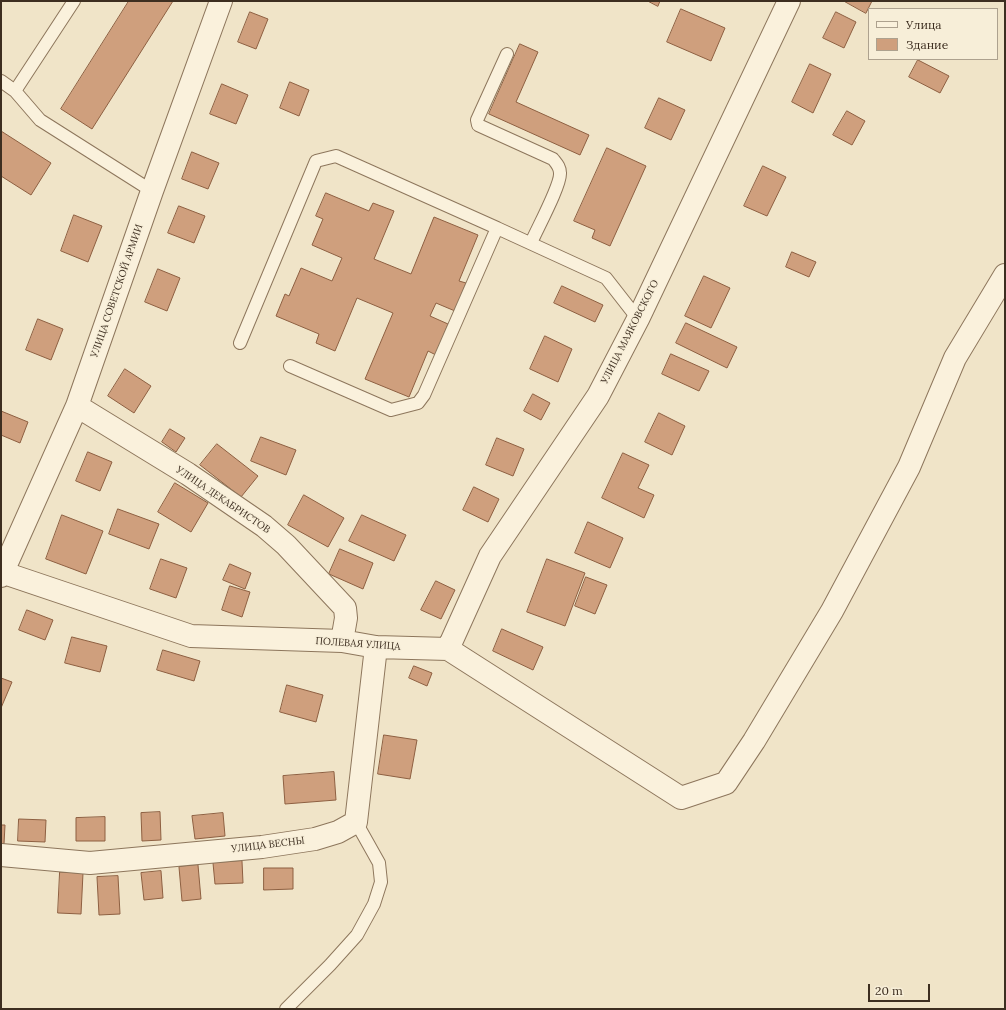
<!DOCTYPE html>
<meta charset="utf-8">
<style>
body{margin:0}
#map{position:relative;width:1006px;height:1010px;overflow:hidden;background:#f0e4c8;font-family:Lora,serif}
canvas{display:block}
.frame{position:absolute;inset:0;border:2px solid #3d2e20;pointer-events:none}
.legend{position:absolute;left:868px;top:8px;width:130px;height:52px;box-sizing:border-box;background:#f7eed8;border:1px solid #ada18e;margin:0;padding:5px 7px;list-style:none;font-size:12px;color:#3d2e20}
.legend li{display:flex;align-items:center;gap:8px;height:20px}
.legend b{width:20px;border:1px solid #ada18e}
.scale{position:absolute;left:868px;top:984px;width:62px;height:18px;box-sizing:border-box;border:2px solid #3d2e20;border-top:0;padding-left:5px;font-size:12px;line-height:14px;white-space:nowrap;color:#3d2e20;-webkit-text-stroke:3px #f7eed8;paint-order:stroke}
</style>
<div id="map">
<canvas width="1006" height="1010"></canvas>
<div class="frame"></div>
<ul class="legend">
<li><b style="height:5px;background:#faf1dc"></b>Улица</li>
<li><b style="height:11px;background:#cf9f7d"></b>Здание</li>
</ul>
<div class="scale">20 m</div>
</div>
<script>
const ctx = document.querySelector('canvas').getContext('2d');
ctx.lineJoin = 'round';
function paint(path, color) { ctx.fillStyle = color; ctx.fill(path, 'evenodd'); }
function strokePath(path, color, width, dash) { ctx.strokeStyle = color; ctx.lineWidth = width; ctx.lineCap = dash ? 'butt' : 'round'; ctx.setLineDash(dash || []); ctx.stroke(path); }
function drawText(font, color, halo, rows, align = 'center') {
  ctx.font = font + ' Lora,serif'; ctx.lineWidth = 3; ctx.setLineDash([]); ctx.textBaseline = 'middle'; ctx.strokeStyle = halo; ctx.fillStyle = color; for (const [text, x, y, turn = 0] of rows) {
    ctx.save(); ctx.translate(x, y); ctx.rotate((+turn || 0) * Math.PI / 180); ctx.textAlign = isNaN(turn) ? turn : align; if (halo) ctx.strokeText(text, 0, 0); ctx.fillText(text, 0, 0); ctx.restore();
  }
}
const building = new Path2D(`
 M129,1H173L92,129L61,109Z
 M648,1H660L658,6Z
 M844,1H872L866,13Z
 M681,9L725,28L711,61L667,42Z
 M250,12L268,19L256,49L238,42Z
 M836,12L856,22L844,48L823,38Z
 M520,44L538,52L516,102L589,135L580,155L489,114Z
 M918,60L949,76L940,93L909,77Z
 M810,64L831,74L813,113L792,102Z
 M290,82L309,90L299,116L280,108Z
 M222,84L248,95L236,124L210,114Z
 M659,98L685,110L671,140L645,128Z
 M847,111L865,121L852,145L833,135Z
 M1,131L51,163L31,195L1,176Z
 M607,148L646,166L610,246L592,238L595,230L574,221Z
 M192,152L219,163L208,189L182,179Z
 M763,166L786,177L767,216L744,206Z
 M326,193L369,211L373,203L394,211L374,259L411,274L434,217L478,235L459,281L466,283L455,311L436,303L430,316L448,324L436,355L428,351L409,397L365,379L393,313L357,298L335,351L316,343L319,334L276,316L285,294L289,296L301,268L332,281L342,258L312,245L323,219L316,216Z
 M179,206L205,216L194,243L168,233Z
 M74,215L102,226L88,262L61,251Z
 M792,252L816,262L809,277L786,267Z
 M158,269L180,278L167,311L145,302Z
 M704,276L730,288L711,328L685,316Z
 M562,286L603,305L595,322L554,303Z
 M38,319L63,329L51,360L26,350Z
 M686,323L737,347L727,368L676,343Z
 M545,336L572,349L558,382L530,369Z
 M671,354L709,371L699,391L662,374Z
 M125,369L151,386L134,413L108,396Z
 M533,394L550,403L541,420L524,411Z
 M1,411L28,422L20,443L1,435Z
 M659,413L685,426L672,455L645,442Z
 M170,429L185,438L176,452L162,442Z
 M261,437L296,450L286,475L251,461Z
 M497,438L524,449L513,476L486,465Z
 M217,444L258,476L241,497L200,465Z
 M88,452L112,462L100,491L76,481Z
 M623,453L649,465L638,488L654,495L644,518L602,498Z
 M175,483L208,503L191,532L158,512Z
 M474,487L499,499L488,522L463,510Z
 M304,495L344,518L328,547L288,525Z
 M118,509L159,524L149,549L109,534Z
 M62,515L103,531L86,574L46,559Z
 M362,515L406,535L394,561L349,541Z
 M588,522L623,538L610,568L575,553Z
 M340,549L373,563L363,589L329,574Z
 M161,559L187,568L176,598L150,589Z
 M547,559L585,573L565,626L527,612Z
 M230,564L251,573L245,589L223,580Z
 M586,577L607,585L595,614L575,606Z
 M436,581L455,590L441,619L421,610Z
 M230,586L250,592L242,617L222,610Z
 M27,610L53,620L45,640L19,630Z
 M502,629L543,647L533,670L493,651Z
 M72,637L107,646L100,672L65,663Z
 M163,650L200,661L194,681L157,670Z
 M414,666L432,673L427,686L409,678Z
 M1,678L12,682L1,708Z
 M287,685L323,695L316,722L280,712Z
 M384,735L417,740L410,779L378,774Z
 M334,772L336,800L285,804L283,776Z
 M160,812L161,840L142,841L141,813Z
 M223,813L225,836L195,839L192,816Z
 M105,817V841H76V818Z
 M19,819L46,820L45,842L18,841Z
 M1,825H5L4,844H1Z
 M242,861L243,883L215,884L213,863Z
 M198,865L201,899L182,901L179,867Z
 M264,868H293V889L264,890Z
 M161,871L163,898L144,900L141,873Z
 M60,872L83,873L81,914L58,913Z
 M118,876L120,914L99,915L97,877Z`);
paint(building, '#cf9f7d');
strokePath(building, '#8d5f41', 1);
const lane = new Path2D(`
 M507,54L477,120L478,125L553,159C557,164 560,167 560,173C561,185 537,229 531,243
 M1,81L15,91L40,120L152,191
 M15,91L74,1
 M240,343L316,161L336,156L497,228
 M290,366L391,410L418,403L424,395L497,228L606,278L638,319
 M286,1009L330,965L357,935L374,904L381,882L379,863L356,822`);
const street = new Path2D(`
 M77,406L188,474L264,526L286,545L345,608L346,618L342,641
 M1,572L191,636L342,641L376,647L448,649L681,798L726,783L754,741L832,611L909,467L955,358L1005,275
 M1,576L77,406L152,191L221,1
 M448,649L490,556L598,396L638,319L789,1
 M1,855L90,863L262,847L315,839L338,832L356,822L376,647`);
strokePath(lane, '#8d765c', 14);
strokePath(street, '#8d765c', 24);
strokePath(lane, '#faf1dc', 12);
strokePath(street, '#faf1dc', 22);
drawText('10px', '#3d2e20', '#f7eed8', [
 ["УЛИЦА СОВЕТСКОЙ АРМИИ",117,291,-71],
 ["УЛИЦА МАЯКОВСКОГО",630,332,-63],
 ["УЛИЦА ДЕКАБРИСТОВ",223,500,34],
 ["ПОЛЕВАЯ УЛИЦА",358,644,4],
 ["УЛИЦА ВЕСНЫ",268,845,-7]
]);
</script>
